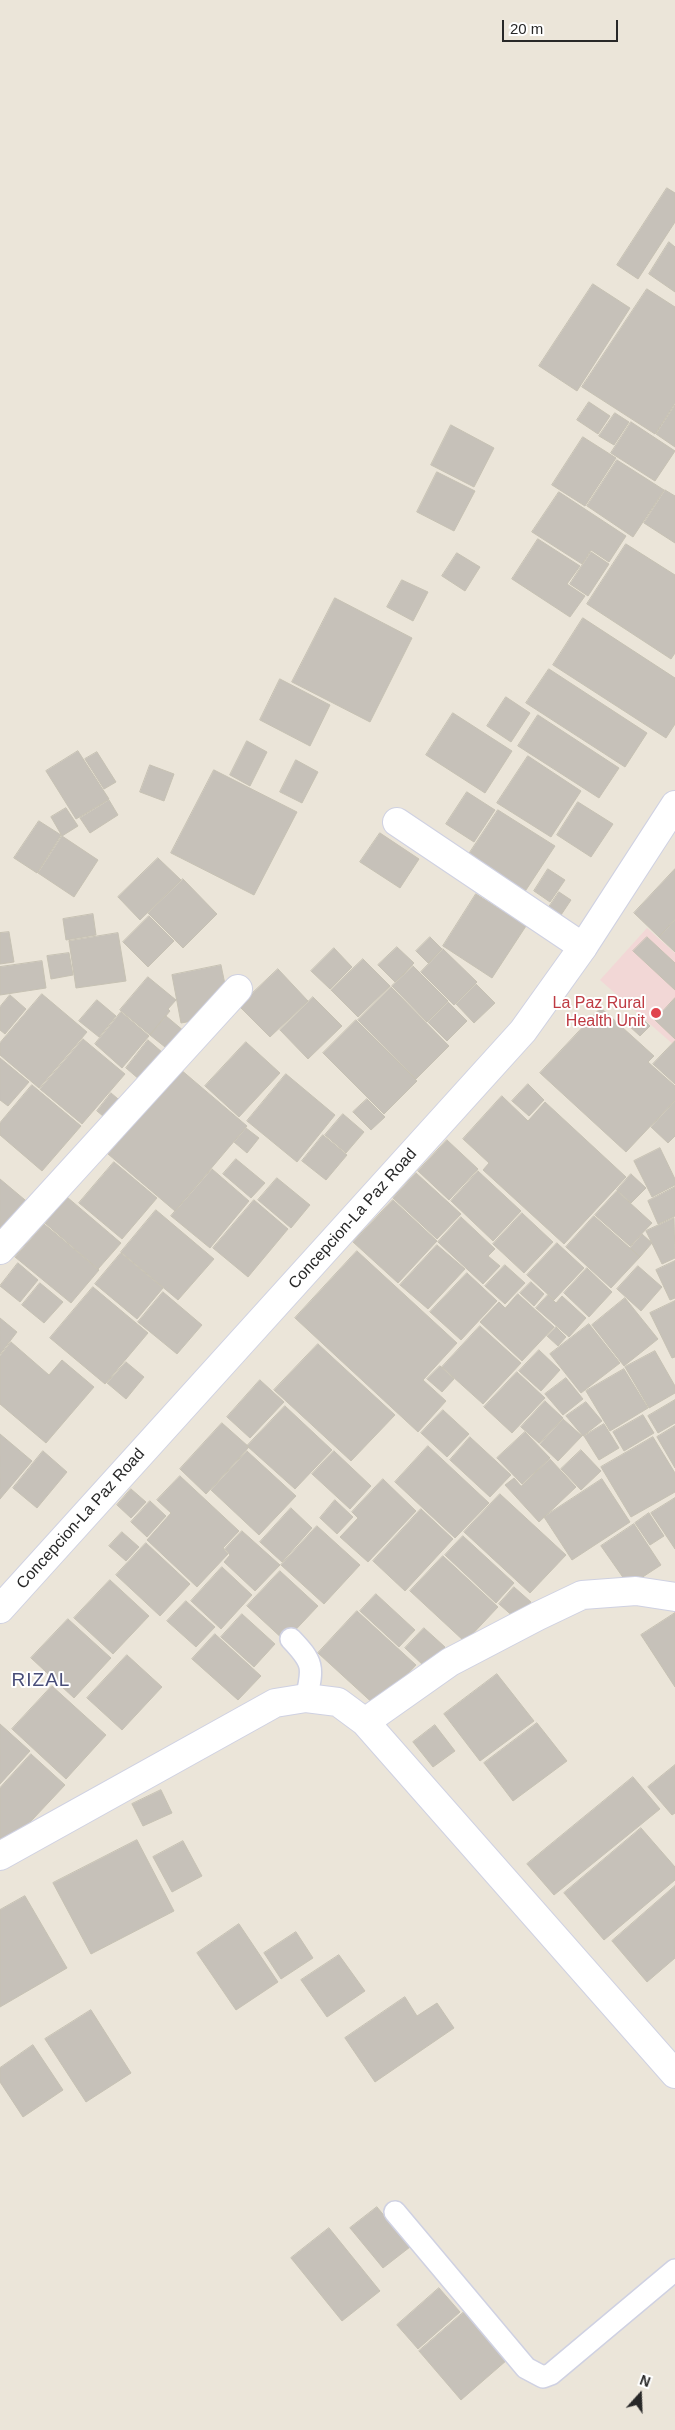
<!DOCTYPE html>
<style>
body{margin:0}
#map{position:relative;width:675px;height:2430px;overflow:hidden;background:#ebe5d9;font-family:Helvetica,sans-serif}
canvas{display:block}
.north{position:absolute;left:615px;top:2370px;width:50px;height:50px;-webkit-text-stroke:4px #fff;paint-order:stroke;rotate:20deg;font-size:14px;font-weight:700;line-height:20px;text-align:center;color:#282828}
.north::after{content:'';display:block;margin:auto;width:18px;height:22px;background:#282828;clip-path:polygon(50% 0,100% 100%,50% 72%,0 100%)}
.scale{position:absolute;left:502px;top:20px;width:116px;height:22px;box-sizing:border-box;border:2px solid #282828;border-top:0;padding-left:6px;font-size:15px;line-height:18px;white-space:nowrap;color:#282828;-webkit-text-stroke:4px #fff;paint-order:stroke}
</style>
<div id="map">
<canvas width="675" height="2430"></canvas>
<div class="north">N</div>
<div class="scale">20 m</div>
</div>
<script>
const ctx = document.querySelector('canvas').getContext('2d');
ctx.lineJoin = 'round';
function paint(path, color) { ctx.fillStyle = color; ctx.fill(path, 'evenodd'); }
function strokePath(path, color, width, dash) { ctx.strokeStyle = color; ctx.lineWidth = width; ctx.lineCap = dash ? 'butt' : 'round'; ctx.setLineDash(dash || []); ctx.stroke(path); }
function drawText(font, color, halo, rows, align = 'center') {
  ctx.font = font + ' Helvetica,sans-serif'; ctx.lineWidth = 4; ctx.setLineDash([]); ctx.textBaseline = 'middle'; ctx.strokeStyle = halo; ctx.fillStyle = color; for (const [text, x, y, turn = 0] of rows) {
    ctx.save(); ctx.translate(x, y); ctx.rotate((+turn || 0) * Math.PI / 180); ctx.textAlign = isNaN(turn) ? turn : align; if (halo) ctx.strokeText(text, 0, 0); ctx.fillText(text, 0, 0); ctx.restore();
  }
}
paint(new Path2D(`
 M647,928L675,953V1046L600,980Z`), '#f2d7d6');
const building = new Path2D(`
 M667,188L675,193V222L638,279L617,265Z
 M669,242L675,247V292L649,274Z
 M593,284L630,308L577,391L539,366Z
 M647,289L675,307V403L655,434L582,387Z
 M589,402L610,416L598,434L577,420Z
 M675,405V447L656,434Z
 M615,413L629,422L614,445L599,436Z
 M631,422L675,451L655,481L611,453Z
 M451,425L494,448L474,487L431,465Z
 M583,437L616,458L585,506L552,485Z
 M617,460L664,490L633,537L587,506Z
 M437,472L475,491L454,531L417,512Z
 M665,490L675,496V543L644,523Z
 M559,492L626,536L609,562L591,550L582,564L532,532Z
 M538,539L580,566L567,584L585,596L570,617L512,579Z
 M626,544L675,575V653L671,659L587,604Z
 M591,552L609,564L588,596L570,584Z
 M457,553L480,567L465,591L442,576Z
 M402,580L428,592L413,621L387,607Z
 M335,598L412,638L370,722L292,682Z
 M583,618L675,678V724L666,738L553,665Z
 M549,669L647,733L625,767L526,703Z
 M280,679L330,705L310,746L260,720Z
 M506,697L530,713L511,742L487,726Z
 M453,713L512,751L485,793L426,755Z
 M538,715L619,768L599,798L518,746Z
 M247,741L267,752L250,786L230,775Z
 M78,751L109,799L76,819L46,771Z
 M97,752L116,782L104,789L85,759Z
 M528,756L581,791L551,837L497,803Z
 M296,760L318,772L302,803L280,792Z
 M150,765L174,774L164,801L140,792Z
 M214,770L297,812L254,895L171,853Z
 M467,792L495,810L474,842L446,824Z
 M109,800L118,815L90,833L80,818Z
 M578,802L613,824L591,857L557,835Z
 M66,808L78,826L62,836L51,817Z
 M498,810L555,846L522,896L465,860Z
 M39,821L61,835L37,873L14,858Z
 M380,833L419,859L400,888L360,862Z
 M62,836L98,860L74,897L38,873Z
 M158,858L181,880L140,920L118,897Z
 M548,869L565,880L550,902L534,891Z
 M675,869V919L659,937L634,913Z
 M183,879L217,914L183,948L148,913Z
 M559,892L571,900L561,915L549,907Z
 M476,894L526,926L492,978L443,946Z
 M93,914L96,935L66,940L63,919Z
 M149,916L174,941L148,967L123,942Z
 M675,920V952L659,937Z
 M9,932L14,962L0,964V933Z
 M118,933L126,981L76,988L69,941Z
 M430,937L442,949L428,963L416,951Z
 M647,937L675,963V990L633,951Z
 M397,947L414,963L395,982L378,965Z
 M334,948L352,967L330,989L311,971Z
 M443,949L477,982L454,1005L421,972Z
 M69,953L73,975L51,979L47,956Z
 M363,959L390,986L358,1017L331,990Z
 M42,961L46,988L0,995V967Z
 M221,965L228,999L206,1003L209,1018L181,1023L172,975Z
 M413,966L448,1001L427,1022L392,986Z
 M278,969L308,1001L270,1037L239,1006Z
 M148,977L176,1000L168,1009L170,1011L150,1035L120,1010Z
 M476,984L495,1003L474,1023L456,1004Z
 M391,987L449,1046L416,1079L358,1020Z
 M42,994L87,1032L39,1088L0,1055V1043Z
 M10,995L26,1009L5,1034L0,1030V1007Z
 M313,997L342,1026L308,1059L280,1030Z
 M675,998V1039L655,1020Z
 M97,1000L116,1016L99,1037L79,1021Z
 M448,1002L467,1021L447,1041L428,1022Z
 M601,1008L654,1056L648,1062L675,1086V1100L626,1152L540,1073Z
 M121,1012L149,1036L122,1068L95,1044Z
 M638,1014L650,1026L640,1036L628,1025Z
 M166,1016L191,1037L175,1055L150,1035Z
 M356,1020L417,1081L384,1114L323,1053Z
 M83,1039L125,1074L82,1124L40,1089Z
 M148,1040L170,1059L147,1086L126,1068Z
 M675,1041V1084L653,1064Z
 M246,1042L280,1073L239,1117L205,1086Z
 M0,1058L29,1082L8,1106L0,1100Z
 M180,1069L247,1126L175,1211L108,1154Z
 M286,1074L335,1115L297,1162L247,1121Z
 M528,1084L544,1100L529,1116L512,1101Z
 M32,1085L81,1126L42,1171L0,1135V1123Z
 M111,1093L124,1104L110,1122L97,1111Z
 M502,1096L528,1121L545,1102L626,1177L564,1244L483,1170L489,1163L463,1139Z
 M367,1099L385,1117L371,1130L353,1112Z
 M675,1101V1136L668,1143L651,1127Z
 M343,1114L364,1132L346,1153L325,1135Z
 M246,1128L259,1138L247,1153L234,1142Z
 M323,1135L347,1155L326,1180L302,1161Z
 M447,1140L478,1169L449,1200L418,1171Z
 M660,1148L675,1179V1185L652,1197L634,1161Z
 M236,1159L265,1183L251,1198L223,1174Z
 M114,1162L157,1198L122,1239L79,1203Z
 M212,1169L249,1201L210,1248L171,1216Z
 M478,1171L521,1211L493,1241L451,1201Z
 M416,1173L461,1214L437,1239L393,1198Z
 M631,1174L646,1188L631,1203L617,1190Z
 M277,1178L310,1205L291,1228L258,1200Z
 M0,1179L31,1205L0,1242Z
 M675,1187V1216L658,1224L648,1201Z
 M617,1191L652,1223L630,1246L595,1215Z
 M67,1197L121,1243L98,1269L45,1223Z
 M254,1200L288,1229L248,1277L213,1248Z
 M393,1200L437,1241L398,1283L353,1242Z
 M156,1210L214,1259L178,1300L121,1252Z
 M522,1213L553,1242L524,1273L493,1244Z
 M594,1216L640,1257L611,1288L566,1247Z
 M461,1217L495,1249L488,1256L500,1266L483,1284L438,1242Z
 M674,1218L675,1258L662,1264L646,1231Z
 M44,1224L99,1270L71,1303L15,1257Z
 M642,1234L652,1243L640,1257L630,1248Z
 M557,1243L584,1268L554,1300L527,1275Z
 M437,1245L465,1269L428,1309L400,1285Z
 M357,1251L457,1343L423,1380L446,1401L418,1432L295,1318Z
 M121,1253L163,1288L137,1319L95,1284Z
 M675,1261V1298L670,1300L656,1270Z
 M18,1263L38,1280L20,1302L0,1286Z
 M505,1265L525,1283L505,1304L485,1286Z
 M638,1266L662,1287L641,1311L617,1289Z
 M587,1268L612,1292L589,1317L564,1293Z
 M467,1273L497,1301L461,1340L430,1312Z
 M531,1282L544,1294L534,1306L520,1293Z
 M40,1283L63,1302L44,1323L22,1305Z
 M93,1287L148,1333L105,1384L50,1338Z
 M163,1292L202,1325L177,1354L138,1322Z
 M518,1294L554,1327L522,1361L480,1322L499,1302L505,1308Z
 M548,1295L556,1303L562,1296L586,1318L569,1337L536,1308Z
 M625,1298L658,1339L624,1366L592,1325Z
 M675,1301V1357L672,1358L650,1313Z
 M0,1318L17,1332L0,1354Z
 M589,1324L620,1363L581,1393L550,1354Z
 M480,1326L521,1363L483,1404L442,1367Z
 M556,1327L566,1337L558,1346L547,1336Z
 M11,1342L49,1375L62,1360L94,1387L46,1443L0,1404V1356Z
 M318,1344L395,1415L351,1461L274,1390Z
 M539,1350L560,1370L541,1391L519,1371Z
 M655,1351L675,1386V1393L649,1408L625,1367Z
 M126,1362L144,1377L126,1399L107,1383Z
 M440,1366L454,1379L442,1392L427,1379Z
 M624,1369L648,1408L610,1431L586,1391Z
 M517,1372L545,1398L512,1433L484,1407Z
 M566,1378L583,1399L563,1415L545,1394Z
 M260,1380L284,1402L250,1438L227,1417Z
 M675,1400V1423L658,1433L648,1416Z
 M545,1401L563,1418L539,1443L521,1427Z
 M586,1402L602,1421L583,1436L566,1416Z
 M285,1406L332,1450L295,1489L247,1446Z
 M443,1410L469,1434L447,1457L421,1433Z
 M643,1415L654,1433L624,1451L613,1432Z
 M563,1419L582,1436L558,1461L540,1444Z
 M222,1423L249,1447L206,1494L180,1469Z
 M604,1424L619,1448L599,1460L584,1436Z
 M675,1426V1468L657,1437Z
 M525,1432L550,1458L522,1484L497,1458Z
 M0,1434L32,1461L0,1499Z
 M470,1437L511,1475L490,1497L450,1460Z
 M653,1437L675,1473V1492L631,1517L601,1467Z
 M428,1446L489,1503L455,1538L395,1482Z
 M581,1450L601,1471L581,1490L561,1469Z
 M43,1451L67,1472L37,1508L13,1488Z
 M247,1451L296,1496L259,1535L211,1490Z
 M334,1451L371,1486L350,1509L312,1474Z
 M550,1459L576,1487L539,1522L505,1485L514,1478L521,1486Z
 M180,1476L239,1531L223,1548L228,1554L197,1587L147,1540L171,1513L157,1500Z
 M383,1479L416,1511L368,1562L340,1537L358,1518L352,1512Z
 M602,1479L630,1522L572,1560L544,1517Z
 M131,1489L146,1502L131,1518L117,1505Z
 M500,1494L566,1555L530,1593L464,1532Z
 M675,1498V1549L651,1513Z
 M335,1500L353,1517L337,1534L320,1518Z
 M150,1501L166,1516L147,1537L131,1522Z
 M291,1508L312,1528L282,1562L260,1542Z
 M421,1509L453,1539L405,1591L373,1561Z
 M649,1513L664,1536L650,1545L635,1523Z
 M634,1524L661,1565L629,1586L601,1546Z
 M317,1526L360,1565L324,1604L281,1565Z
 M242,1531L280,1565L255,1591L224,1562L230,1555L225,1549Z
 M122,1532L139,1547L126,1561L109,1546Z
 M463,1536L514,1583L496,1603L445,1555Z
 M146,1543L190,1584L160,1616L116,1575Z
 M443,1556L498,1607L465,1642L410,1591Z
 M222,1567L252,1595L221,1629L191,1601Z
 M280,1571L318,1606L285,1641L247,1606Z
 M110,1580L149,1616L113,1654L74,1618Z
 M514,1587L531,1602L516,1619L499,1604Z
 M376,1594L415,1630L399,1647L360,1611Z
 M186,1601L215,1627L196,1647L167,1621Z
 M357,1611L416,1665L377,1707L318,1653Z
 M675,1613V1687L641,1635Z
 M242,1614L275,1644L254,1667L221,1637Z
 M68,1619L111,1658L74,1698L31,1658Z
 M424,1628L445,1647L425,1667L405,1648Z
 M215,1634L261,1676L238,1700L192,1659Z
 M127,1655L162,1687L122,1730L87,1698Z
 M497,1674L534,1721L480,1761L444,1714Z
 M52,1686L106,1735L66,1779L12,1729Z
 M537,1723L567,1761L513,1801L484,1763Z
 M0,1724L30,1751L0,1784Z
 M435,1725L455,1751L433,1767L413,1742Z
 M31,1754L65,1785L2,1852L0,1850V1788Z
 M675,1765V1813L672,1815L648,1787Z
 M633,1777L660,1809L554,1895L527,1864Z
 M161,1790L172,1813L143,1826L132,1804Z
 M641,1828L675,1867V1880L604,1940L564,1893Z
 M137,1840L174,1911L91,1954L53,1883Z
 M183,1841L202,1876L172,1892L153,1857Z
 M675,1886V1958L647,1982L612,1941Z
 M25,1896L67,1968L0,2007V1910Z
 M239,1924L278,1982L236,2010L197,1953Z
 M296,1932L313,1958L281,1979L264,1953Z
 M339,1955L365,1991L327,2017L301,1980Z
 M405,1997L417,2016L437,2003L454,2028L375,2082L345,2038Z
 M91,2010L131,2073L86,2102L45,2039Z
 M33,2045L63,2090L23,2117L0,2082V2068Z
 M377,2207L410,2247L383,2268L350,2228Z
 M329,2228L380,2291L342,2321L291,2258Z
 M439,2288L460,2312L418,2349L397,2325Z
 M464,2312L507,2360L461,2400L419,2351Z`);
paint(building, '#c6c1b9');
strokePath(building, '#c6c1b3', 1);
const service = new Path2D(`
 M291,1639C313,1662 314,1667 306,1698
 M395,2212L526,2368L543,2377L551,2374L675,2270`);
const minor = new Path2D(`
 M397,822L583,947
 M0,1250L238,989
 M365,1722L450,1662L538,1616L582,1595L636,1591L675,1597
 M0,1856L275,1703L306,1698L338,1702L365,1722L675,2074`);
const secondary = new Path2D(`
 M0,1609L523,1031L583,947L675,805`);
strokePath(service, '#cfd1e2', 24);
strokePath(minor, '#cfd1e2', 30);
strokePath(secondary, '#cfd1e2', 30);
strokePath(service, '#fff', 21);
strokePath(minor, '#fff', 28);
strokePath(secondary, '#fff', 28);
for (const [x, y, r, color] of [
 [656,1013,6,"#e0444e"]
]) { const dot = new Path2D(); dot.arc(x, y, r, 0, 2 * Math.PI); ctx.fillStyle = color; ctx.fill(dot); strokePath(dot, '#fff', 2); }
drawText('16px', '#be3a42', '#fff', [
 ["La Paz Rural",645,1004],
 ["Health Unit",645,1022]
], 'right');
drawText('16px', '#282828', '#fff', [
 ["Concepcion-La Paz Road",353,1219,-48],
 ["Concepcion-La Paz Road",81,1519,-48]
]);
ctx.letterSpacing = '1px';
drawText('19px', '#494e79', '#fff', [
 ["RIZAL",41,1681]
]);
ctx.letterSpacing = '0px';
</script>
